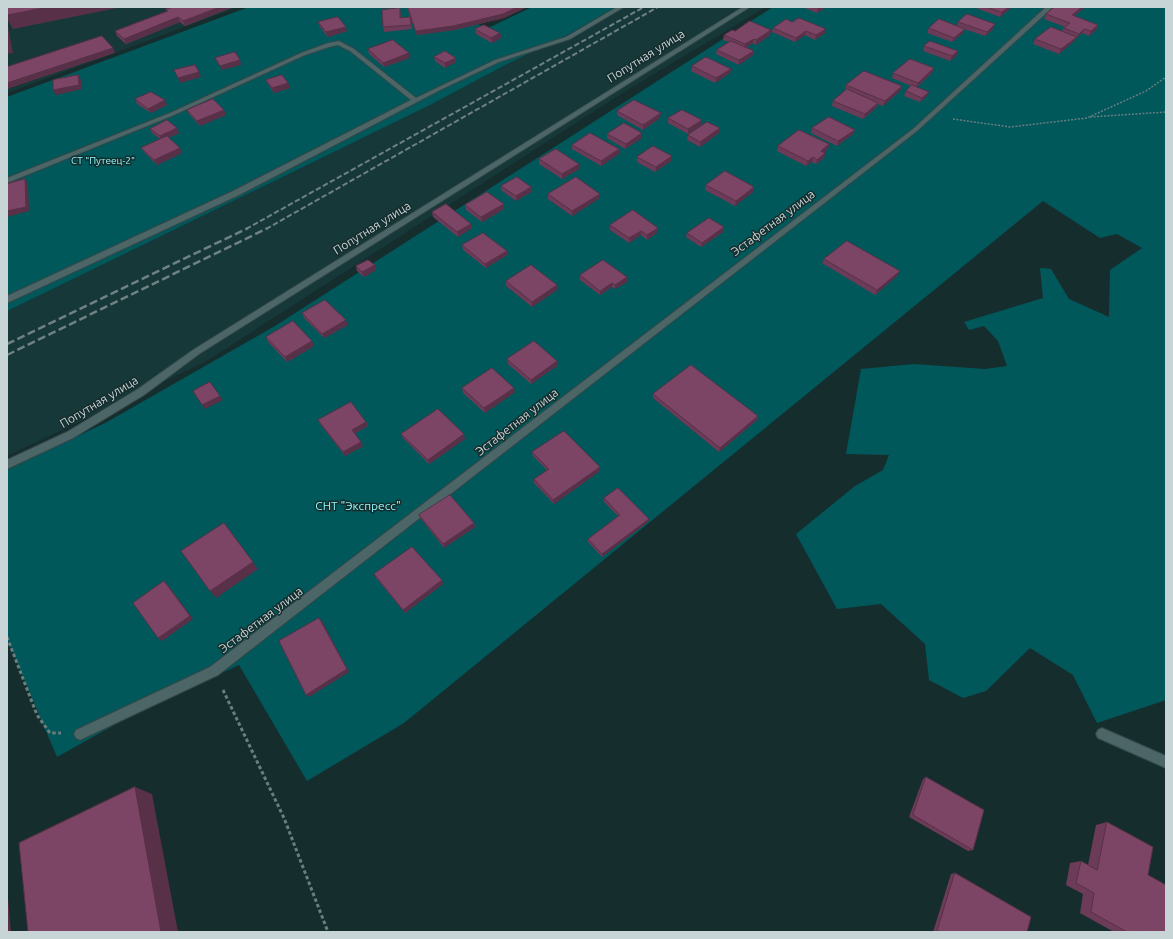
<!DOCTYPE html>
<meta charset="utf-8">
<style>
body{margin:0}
#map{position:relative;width:1173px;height:939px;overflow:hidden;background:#162d2e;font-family:Ubuntu,sans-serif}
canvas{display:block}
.frame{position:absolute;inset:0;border:8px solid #c8d5d6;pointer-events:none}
</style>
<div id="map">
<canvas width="1173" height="939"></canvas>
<div class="frame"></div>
</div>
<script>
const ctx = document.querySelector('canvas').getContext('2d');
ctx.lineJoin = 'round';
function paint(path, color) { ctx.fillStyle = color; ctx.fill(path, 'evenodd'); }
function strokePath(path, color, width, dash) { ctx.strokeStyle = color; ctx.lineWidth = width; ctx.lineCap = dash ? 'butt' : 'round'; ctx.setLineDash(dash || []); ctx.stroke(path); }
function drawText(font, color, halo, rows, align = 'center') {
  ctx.font = font + ' Ubuntu,sans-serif'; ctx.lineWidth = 3; ctx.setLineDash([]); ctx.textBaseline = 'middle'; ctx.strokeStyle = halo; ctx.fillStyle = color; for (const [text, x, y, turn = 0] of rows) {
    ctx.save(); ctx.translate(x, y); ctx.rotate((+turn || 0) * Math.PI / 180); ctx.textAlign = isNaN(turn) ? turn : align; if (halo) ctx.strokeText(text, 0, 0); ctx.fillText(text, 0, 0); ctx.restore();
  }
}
paint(new Path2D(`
 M7,7H238L7,93Z
 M617,7H766L624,92L205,362L7,456V276L415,88L594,20Z`), '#163839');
paint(new Path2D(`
 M249,7H453L486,29L532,7H616L567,35L507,64L430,105L7,311V97Z
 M773,7H1166V700L1097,723L1073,675L1030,648L986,691L963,698L929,680L925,644L881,604L837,609L796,534L855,486L883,470L889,455L846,454L861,369L914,364L985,369L1007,366L998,341L984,326L969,330L964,322L1043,298L1040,268L1051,269L1069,299L1109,317L1110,270L1142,248L1117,234L1100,238L1043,201L404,723L307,781L239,665L141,710L57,757L7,639V470L107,422L275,326Z`), '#00585b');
const lane = new Path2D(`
 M617,7H624L570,39L499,62L438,91L239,195L7,303V296L233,191L411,100L350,51L338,45L329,47L305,55L174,115L7,183V178L170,113L301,53L328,43L339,41L354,49L416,98L495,60L566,37Z`);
const street = new Path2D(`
 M743,7H750L199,354L144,395L73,438L7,469V460L67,432L138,389L193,350Z
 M1046,7H1053L917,131L218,675L84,738L80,740L76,738L74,734L76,730L210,667L913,129Z
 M1102,728L1166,756V768L1098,738L1096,734L1098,730Z`);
strokePath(lane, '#344748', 2);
strokePath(street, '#344748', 2);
strokePath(new Path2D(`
 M1090,117L1166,112
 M953,119L1010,127L1087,118L1146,91L1166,77`), '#6b7d7e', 1.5, [2, 1.5]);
strokePath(new Path2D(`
 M7,637L37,715L50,733H61
 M223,690L284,818L328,932`), '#6b7d7e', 3, [3.5, 2.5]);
paint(lane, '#4c6566');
paint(street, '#4c6566');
strokePath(new Path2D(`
 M246,229L644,7
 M266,229L658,7`), '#6f8182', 2, [5.5, 2.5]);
strokePath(new Path2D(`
 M7,344L248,228
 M7,355L268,228`), '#6f8182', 2.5, [8, 3.5]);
paint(new Path2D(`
 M407,7H527L504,18L454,30L417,35L410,18L412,29L384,32L383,27L400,8L401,18L410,17Z
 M802,7H826L817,13Z
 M973,7H1012L1000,17Z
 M1055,7H1085L1074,16L1098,25L1096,30L1089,36L1082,33L1076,38L1074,41L1059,54L1033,44L1035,39L1062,31L1065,27L1044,19L1046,14Z
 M231,8L185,26L180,22L126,44L117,36L115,31L167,11L166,9Z
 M318,22L347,31L328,37L320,27Z
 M792,22L825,33L815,40L805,35L795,42L772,32L773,28Z
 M958,22L993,29L985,36L964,29L963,33L952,42L927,33L929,28L957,26Z
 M475,29L500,33L501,38L492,43L476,34Z
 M771,30L770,35L756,45L753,43L747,47L754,51L753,55L739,65L716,54L717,50L729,42L723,40L724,35L735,31Z
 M924,46L958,51L956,56L950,61L923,51Z
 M368,49L409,53L410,58L384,67L369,54Z
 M434,57L456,58V62L445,68L435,61Z
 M692,66L731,69L730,73L715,83L691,71Z
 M893,73H932L917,87L927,96L920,102L904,96L906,91L911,86L892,78Z
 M266,80L288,83L290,88L274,93L268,84Z
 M846,85L902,86L900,91L883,106L878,104L877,107L863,119L832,106L833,101L846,90H845Z
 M135,99L167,105L151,113L137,104Z
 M187,110H224L226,115L200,126L189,114Z
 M617,111L660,118L643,130L617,115Z
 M668,118L701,125L688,134L668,123Z
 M177,128L179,133L168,138L182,153L157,165L144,152L141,148L160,139L152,133L150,129Z
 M812,128L855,130L853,134L837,146L811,133Z
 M642,133V138L625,149L607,138V134Z
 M719,133L700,147L687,140L688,135Z
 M829,144L828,149L824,152L825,153L824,158L816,164L812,162L806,166L777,151L778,146Z
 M572,145L619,149V154L601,166L572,149Z
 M637,157L671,161L655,172L637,162Z
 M539,159L579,169L562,179L539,164Z
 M706,185L753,192L735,206L705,190Z
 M501,186L531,187V192L516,201L501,190Z
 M548,194L600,198L572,216L548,199Z
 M504,204V209L482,222L466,210L465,205Z
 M432,212L471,224L472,228L458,237L433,217Z
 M610,225L658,228V232L647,240L641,235L629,243L610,230Z
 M724,227L723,232L701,247L686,237L687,233Z
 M462,245L507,255L486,268L463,250Z
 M824,259L897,276L875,295L822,263Z
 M356,266L376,270L364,277L357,271Z
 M580,275L627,277V282L615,289L612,287L600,295L580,280Z
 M506,281L557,285V290L532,307L506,286Z
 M302,313L348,325L324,338L304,318Z
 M266,337L314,346L287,362L268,342Z
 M507,359L557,361L558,365L531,384L508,364Z
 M462,388L515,392L485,413L463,393Z
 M653,394L758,416L757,420L719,452L653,398Z
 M318,420L366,422L368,426L354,434L361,442L363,446L345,456L320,424Z
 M401,434L465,439L429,464L403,438Z
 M532,452L600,471L554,504L534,483V479L547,470L533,456Z
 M604,498L649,519L648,522L602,557L588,542V539L618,516L604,502Z
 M419,515L474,523L475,527L444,548L421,519Z
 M374,574L442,580L443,584L405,613L376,578Z
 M926,777L973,850L968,851L909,817L923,779Z
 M1107,822L1148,875L1166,932H1114L1080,913L1083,894L1066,885L1070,863L1081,861L1088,865L1096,825Z
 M955,873L1027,932H933L951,874Z`), '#6c3b57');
paint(new Path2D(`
 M49,7H122L13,29L7,19V15Z
 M220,7H230L231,8L185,26L183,21Z
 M517,7H527L504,18L454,30L417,35L416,31Z
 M820,7H826L817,13L818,8Z
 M1009,7H1012L1000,17L1002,12Z
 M1082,7H1085L1069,20L1072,15Z
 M178,17L180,22L126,44L124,39Z
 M7,21L13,53L7,54Z
 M995,24L993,29L985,36L987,32Z
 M1098,25L1096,30L1089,36L1091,31Z
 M346,27L347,31L328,37L326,32Z
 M826,29L825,33L815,40L816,35Z
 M965,29L963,33L952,42L954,38Z
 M1084,29L1082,33L1076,38L1079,34Z
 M771,30L770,35L756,45V40Z
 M806,31L805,35L795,42L796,38Z
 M500,33L501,38L492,43L491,38Z
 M1077,37L1074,41L1059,54L1061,49Z
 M754,39L753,43L744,49L745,44Z
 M113,48L115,53L7,89V83Z
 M754,51L753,55L739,65V60Z
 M958,51L956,56L950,61L952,56Z
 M409,53L410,58L384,67L383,63Z
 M456,58V62L445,68V63Z
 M240,60L241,65L222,70L220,66Z
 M934,68L932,73L916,87L918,83Z
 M731,69L730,73L715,83L716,78Z
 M199,72L201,77L180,83L178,78Z
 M78,75L81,80L82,89L56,95L53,90Z
 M288,83L290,88L274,93L272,88Z
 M902,86L900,91L883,106L885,101Z
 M929,92L927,96L920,102L922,98Z
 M165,100L167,105L151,113L148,109Z
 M878,103L877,107L863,119L865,114Z
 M224,110L226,115L200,126L197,121Z
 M661,113L660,118L643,130V125Z
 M702,120L701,125L688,134V129Z
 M177,128L179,133L162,141L160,136Z
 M720,128L719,133L700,147V142Z
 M855,130L853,134L837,146L838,141Z
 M642,133V138L625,149L626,144Z
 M829,144L828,149L819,156L821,151Z
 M180,148L182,153L157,165L154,160Z
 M619,149V154L601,166V161Z
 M825,153L824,158L816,164L817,160Z
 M672,156L671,161L655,172L656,167Z
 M813,157L812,162L806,166L808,161Z
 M579,164V169L562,179V174Z
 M25,179L28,184L29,211L7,217V211Z
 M531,187V192L516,201V196Z
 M754,187L753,192L735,206L736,201Z
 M600,194V198L572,216V211Z
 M504,204V209L482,222L481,217Z
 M471,224L472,228L458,237L457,232Z
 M724,227L723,232L701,247L702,243Z
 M658,228V232L647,240V235Z
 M641,231V235L629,243V238Z
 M507,251V255L486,268L485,264Z
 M375,265L376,270L364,277L362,272Z
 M900,271L897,276L875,295L877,290Z
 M627,277V282L615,289V285Z
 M612,283V287L600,295V291Z
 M557,285V290L532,307V302Z
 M346,320L348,325L324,338L322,334Z
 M312,341L314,346L287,362L285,357Z
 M557,361L558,365L531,384V380Z
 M514,388L515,392L485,413L484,408Z
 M220,396L223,400L205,409L202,405Z
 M758,416L757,420L719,452L720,448Z
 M366,422L368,426L353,434L352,430Z
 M464,434L465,439L429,464L428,460Z
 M361,442L363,446L345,456L343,452Z
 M600,467V471L554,504L553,500Z
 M649,519L648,522L602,557V554Z
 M224,523L258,569L216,598L210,591Z
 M474,523L475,527L444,548L443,544Z
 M442,580L443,584L405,613L403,610Z
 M164,581L168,585L193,619L162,641L158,638Z
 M319,618L322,621L349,672L309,697L306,695Z
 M135,787L152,794L178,932H161Z
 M7,887L11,932H7Z`), '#583047');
const building = new Path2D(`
 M7,7H49L7,15Z
 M175,7H220L183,21L178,17L124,39L115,31L168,11L166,9Z
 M408,7H517L503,14L453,26L416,31Z
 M987,7H1009L1002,12Z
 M1055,7H1082L1072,15L1098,25L1091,31L1084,29L1079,34L1064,28L1070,23L1046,14Z
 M400,8V18L410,17L411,25L383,27L382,10Z
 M967,14L995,24L987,32L958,22Z
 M338,17L346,27L326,32L318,22Z
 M799,18L826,29L816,35L806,31L796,38L773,28L786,19L792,22Z
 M939,19L965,29L954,38L929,28Z
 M750,21L771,30L756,40L754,39L745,44L724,35L732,30L735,31Z
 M484,25L500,33L491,38L475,29Z
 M1051,27L1077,37L1061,49L1035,39Z
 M102,36L113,48L7,83V67Z
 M393,40L409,53L383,63L368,49Z
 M731,41L754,51L739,60L717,50Z
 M930,41L958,51L952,56L924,46Z
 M445,51L456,58L445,63L434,57Z
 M235,52L240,60L220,66L215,58Z
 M706,57L731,69L716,78L692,66Z
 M910,59L934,68L918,83L893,73Z
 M195,65L199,72L178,78L174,70Z
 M864,71L902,86L885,101L846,85Z
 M78,75L79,85L53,90V80Z
 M282,75L288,83L272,88L266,80Z
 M912,85L929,92L922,98L906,91Z
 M847,89L878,103L865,114L833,101Z
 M151,92L165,100L148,109L135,99Z
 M213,99L224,110L197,121L187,110Z
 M634,100L661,113L643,125L617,111Z
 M682,110L702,120L688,129L668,118Z
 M829,117L855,130L838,141L812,128Z
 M167,120L177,128L160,136L150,129Z
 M707,122L720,128L700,142L688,135Z
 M624,123L642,133L626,144L607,134Z
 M799,130L829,144L821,151L825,153L817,160L813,157L808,161L778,146Z
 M590,133L619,149L601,161L572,145Z
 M167,136L180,148L154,160L141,148Z
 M653,146L672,156L656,167L637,157Z
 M556,149L579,164L562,174L539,159Z
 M725,171L754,187L736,201L706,185Z
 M517,177L531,187L516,196L501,186Z
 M576,177L600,194L572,211L548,194Z
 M25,179L26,207L7,211V184Z
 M487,192L504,204L481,217L465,205Z
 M446,204L471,224L457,232L432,212Z
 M633,210L658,228L647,235L641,231L629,238L610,225Z
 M709,218L724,227L702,243L687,233Z
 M483,233L507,251L485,264L462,245Z
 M847,241L900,271L877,290L824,259Z
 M368,260L375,265L362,272L356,266Z
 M603,260L627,277L615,285L612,283L600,291L580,275Z
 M531,265L557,285L532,302L506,281Z
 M325,300L346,320L322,334L302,313Z
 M293,321L312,341L285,357L266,337Z
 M534,341L557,361L531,380L507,359Z
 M691,365L758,416L720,448L653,394Z
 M492,368L514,388L484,408L462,388Z
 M210,382L220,396L202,405L193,391Z
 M351,402L366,422L352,430L361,442L343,452L318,420Z
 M438,409L464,434L428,460L401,434Z
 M564,431L600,467L553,500L534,479L549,469L532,452Z
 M618,488L649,519L602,554L588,539L620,515L604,498Z
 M450,495L474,523L443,544L419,515Z
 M224,523L253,562L210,591L181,551Z
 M412,547L442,580L403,610L374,574Z
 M164,581L190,616L158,638L133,603Z
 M319,618L347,669L306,695L279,641Z
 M926,777L984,810L973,850L913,815Z
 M135,787L161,932H28L19,843Z
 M1107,822L1153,847L1148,875L1166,885V932H1144L1141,931V932H1127L1091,912L1094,893L1076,883L1081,861L1097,870Z
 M955,873L1031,917L1027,932H937Z`);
paint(building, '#7d4565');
strokePath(building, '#583047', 1);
drawText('10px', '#92f7fb', '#162d2e', [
 ["СТ \"Путеец-2\"",103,161]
]);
drawText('12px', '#c8d5d6', '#162d2e', [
 ["Попутная улица",646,56,-32],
 ["Эстафетная улица",773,223,-37],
 ["Попутная улица",372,228,-32],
 ["Попутная улица",99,402,-31],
 ["Эстафетная улица",517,422,-38],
 ["Эстафетная улица",261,620,-37]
]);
drawText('12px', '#92f7fb', '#162d2e', [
 ["СНТ \"Экспресс\"",358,506]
]);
</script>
